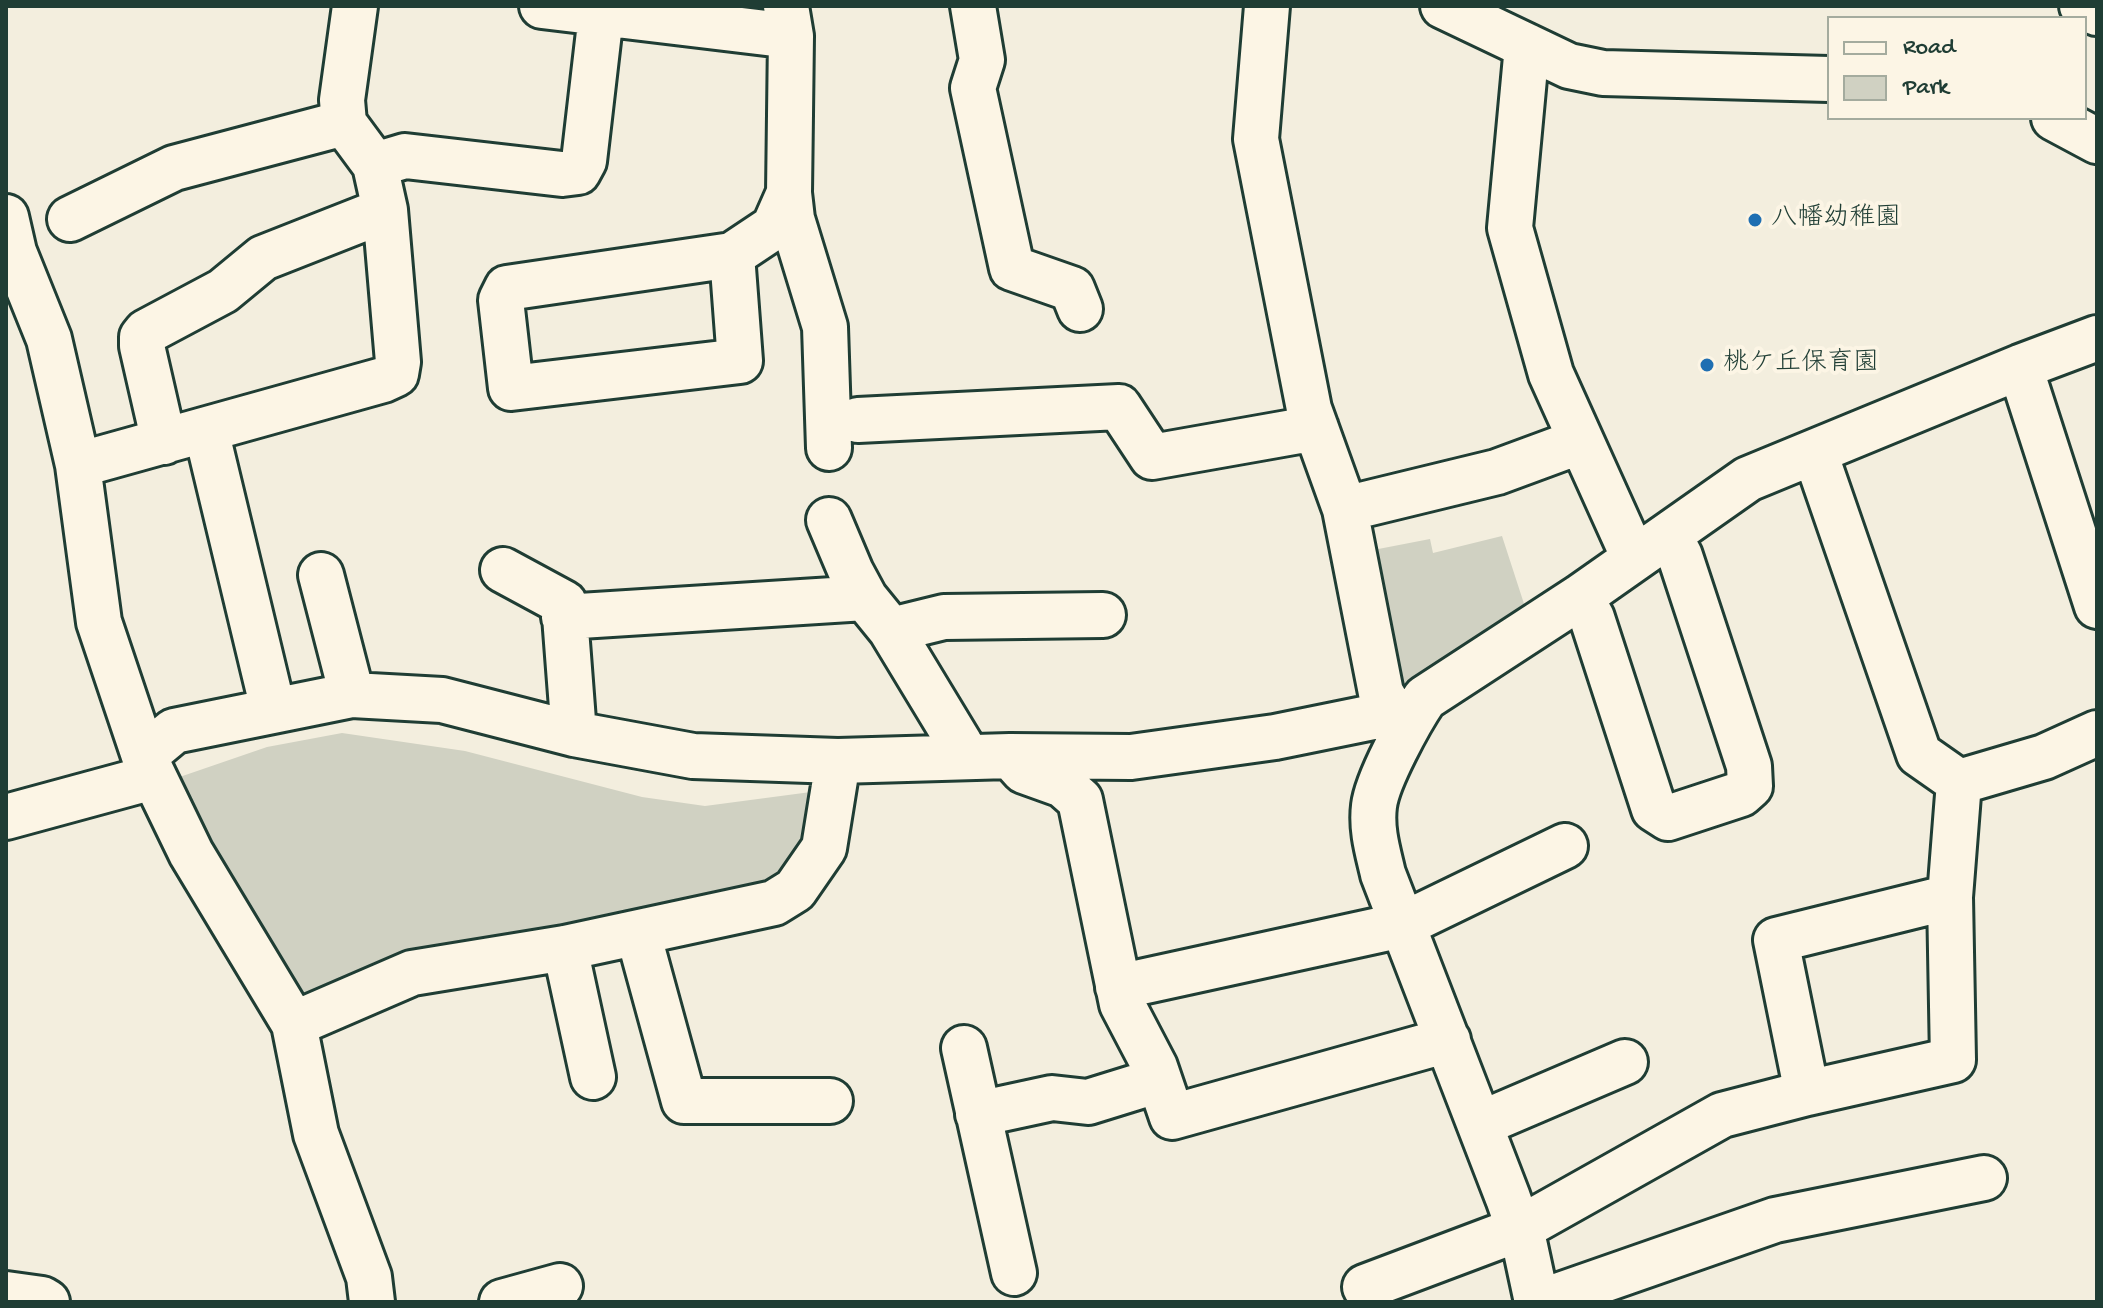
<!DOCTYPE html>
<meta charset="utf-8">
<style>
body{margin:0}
#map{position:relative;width:2103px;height:1308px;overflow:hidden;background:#f3eede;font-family:"Gochi Hand",sans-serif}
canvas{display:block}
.frame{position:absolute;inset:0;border:8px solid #1f3d34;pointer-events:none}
.legend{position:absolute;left:1827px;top:16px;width:260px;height:104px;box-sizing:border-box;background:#fcf5e5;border:2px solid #a4ab9e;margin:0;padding:10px 14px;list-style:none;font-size:24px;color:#1f3d34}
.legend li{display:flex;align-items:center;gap:16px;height:40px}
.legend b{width:40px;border:2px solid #a4ab9e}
</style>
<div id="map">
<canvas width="2103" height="1308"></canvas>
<div class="frame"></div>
<ul class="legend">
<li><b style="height:10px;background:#fcf5e5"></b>Road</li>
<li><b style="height:22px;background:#d0d1c2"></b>Park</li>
</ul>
</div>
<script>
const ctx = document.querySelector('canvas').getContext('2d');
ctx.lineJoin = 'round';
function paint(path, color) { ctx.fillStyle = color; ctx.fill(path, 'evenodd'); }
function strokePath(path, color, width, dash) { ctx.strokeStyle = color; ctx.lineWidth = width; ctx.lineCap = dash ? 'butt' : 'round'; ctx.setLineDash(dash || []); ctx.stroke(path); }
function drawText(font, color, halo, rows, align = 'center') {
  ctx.font = font + ' "Gochi Hand","Klee One",sans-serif'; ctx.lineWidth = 8; ctx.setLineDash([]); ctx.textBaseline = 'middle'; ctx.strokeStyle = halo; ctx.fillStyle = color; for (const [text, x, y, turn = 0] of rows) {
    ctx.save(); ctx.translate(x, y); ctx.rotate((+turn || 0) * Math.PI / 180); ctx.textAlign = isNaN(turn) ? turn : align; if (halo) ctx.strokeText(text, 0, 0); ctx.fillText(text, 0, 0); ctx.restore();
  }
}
paint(new Path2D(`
 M1502,536L1527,613L1394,694L1368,551L1430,539L1433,553Z
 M342,733L465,751L642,797L705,806L826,790L792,884L297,1006L168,781L267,747Z`), '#d0d1c2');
const minor = new Path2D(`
 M542,6L791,36
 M973,6L982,60L973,88L1012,268L1072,289L1080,309
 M1267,6L1256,139L1309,409L1345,509L1381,693L1393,713L1411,719
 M1443,6L1569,66L1603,73L1829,79
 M2082,6L2097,13
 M1527,46L1510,228L1551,374L1634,558
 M2054,118L2097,141
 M375,165L405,156L562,174L578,172L584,161L602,6
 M789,193L792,219L825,327L829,448
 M6,217L14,252L49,339L78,465L99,622L144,756L191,853L294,1024L316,1134L369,1277L372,1302
 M70,219L174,168L344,123
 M732,255L740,361L511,388L501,300L507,288L732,255L774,227L789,193L791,36L786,6
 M2020,367L2097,606
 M858,420L1119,407L1152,457L1316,428
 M206,430L273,709
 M164,442L142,346V337L146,332L223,291L263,258L385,210
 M1815,453L1919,754L1959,782L2044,757L2097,733
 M78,465L383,380L396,374L398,362L385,210L375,165L344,123L342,100L355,6
 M1345,509L1497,472L1581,441
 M829,520L851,572L865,598L891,630L960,744L962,757
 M503,570L564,603L574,734
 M321,575L352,695
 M1580,597L1592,618L1654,809L1668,818L1741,794L1750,786L1749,766L1680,556L1669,535
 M564,617L865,598
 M891,630L944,617L1103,615
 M144,756L174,731L352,695L442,700L574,734L693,756L838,761L1010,756L1131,757L1275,737L1393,713
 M1015,761L1024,771L1063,785L1080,800L1122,1004L1155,1067L1172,1117L1448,1040
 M6,817L153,777
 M1950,897L1776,940L1807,1093L1953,1060L1950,897L1959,782
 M638,933L684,1101H830
 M565,948L593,1077
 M1118,987L1402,925L1565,846
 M294,1024L412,973L565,948L774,903L795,890L824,848L838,761
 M964,1048L1014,1273
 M978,1114L1052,1098L1088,1102L1159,1080
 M1480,1124L1625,1062
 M1365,1287L1519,1229L1722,1115L1807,1093
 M6,1294L42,1299L47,1302
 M502,1302L560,1286
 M1537,1302L1525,1246L1508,1198L1383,874C1378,852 1371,830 1374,806C1377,780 1410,720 1425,698L1580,597L1748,479L2020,367L2097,338
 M1540,1302L1775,1220L1984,1178`);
strokePath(minor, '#1f3d34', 50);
strokePath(minor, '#fcf5e5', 44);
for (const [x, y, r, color] of [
 [1755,220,8,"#1f6fb2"],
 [1707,365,8,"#1f6fb2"]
]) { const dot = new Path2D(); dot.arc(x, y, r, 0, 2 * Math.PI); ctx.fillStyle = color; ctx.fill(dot); strokePath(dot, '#fcf5e5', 3); }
drawText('26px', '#1f3d34', '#fcf5e5', [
 ["八幡幼稚園",1771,220],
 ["桃ケ丘保育園",1723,365]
], 'left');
</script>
